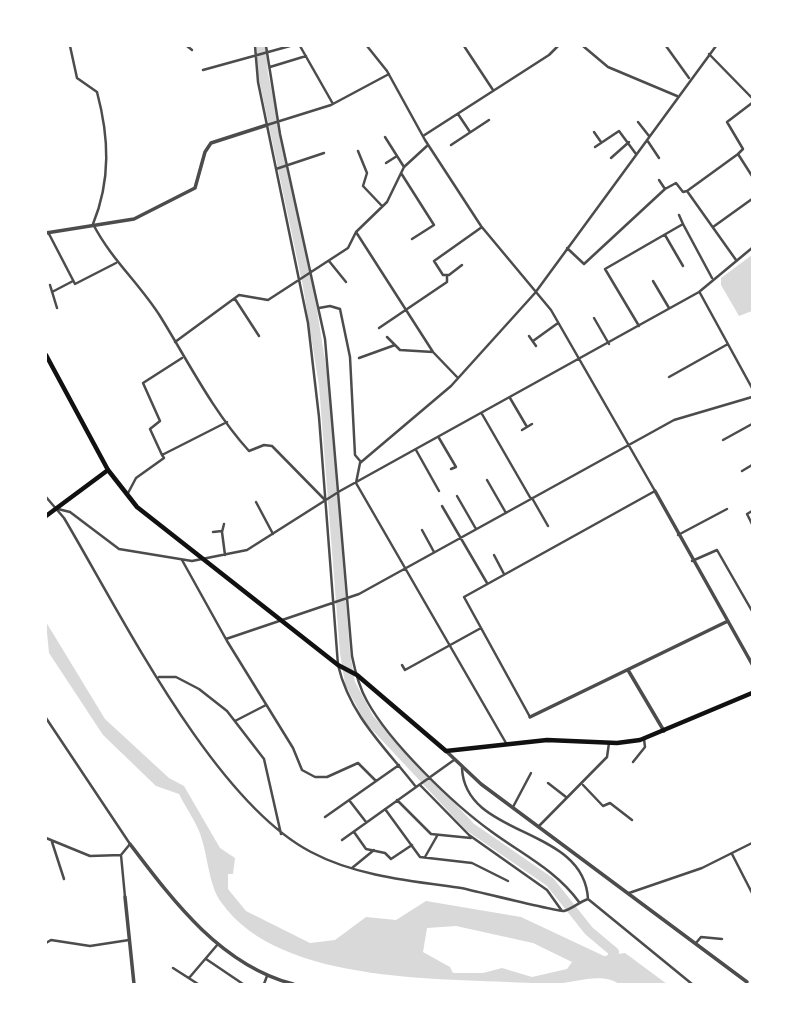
<!DOCTYPE html>
<style>
body{margin:0}
#map{position:relative;width:798px;height:1030px;overflow:hidden;background:#fff;font-family:"PT Sans",sans-serif}
canvas{display:block}
.frame{position:absolute;inset:0;border:47px solid #fff;pointer-events:none}
</style>
<div id="map">
<canvas width="798" height="1030"></canvas>
<div class="frame"></div>
</div>
<script>
const ctx = document.querySelector('canvas').getContext('2d');
ctx.lineJoin = 'round';
function paint(path, color) { ctx.fillStyle = color; ctx.fill(path, 'evenodd'); }
function strokePath(path, color, width, dash) { ctx.strokeStyle = color; ctx.lineWidth = width; ctx.lineCap = dash ? 'butt' : 'round'; ctx.setLineDash(dash || []); ctx.stroke(path); }
paint(new Path2D(`
 M752,255V311L739,316L721,285V278Z
 M46,622L105,719L169,778L184,786L220,848L235,858L233,874H228V889L246,911L310,943L335,940L366,917L396,920L426,901L521,917L604,956L625,953L667,984H619C599,970 568,986 546,984C452,977 281,988 221,902C208,884 208,853 199,831C194,819 185,806 179,794L156,786L103,735L49,653ZM456,926L533,943L572,962L567,969L532,977L502,968L483,973H453L450,967L423,952L427,928Z`), '#d9d9d9');
strokePath(new Path2D(`
 M261,46L263,74L308,286L324,385L345,653L350,683L369,719L470,827L550,882L589,931L614,952L609,966`), '#d9d9d9', 10);
strokePath(new Path2D(`
 M70,46L77,78L97,92C109,137 111,180 93,224C111,259 139,283 160,316C188,361 212,410 249,451L264,445L272,446L325,500
 M187,46L192,50
 M255,46L258,82L308,323L319,417L338,665C350,716 385,747 416,787
 M266,46L280,134L325,339L352,656C355,671 359,687 367,701C390,743 453,804 492,832C522,854 557,871 579,902
 M300,46L333,104
 M367,46L387,71L425,140L481,226L551,310L655,491L464,597L530,717
 M464,46L493,90
 M583,46L608,67L677,96
 M666,46L689,78
 M709,54L752,98
 M270,67L306,56
 M203,70L290,46
 M752,103L727,122L743,149L738,154L752,176
 M458,114L470,132
 M638,122L649,136
 M267,125L331,105L389,74
 M594,132L601,142
 M423,136L549,55L558,46
 M385,137L404,167
 M647,140L659,158
 M451,145L489,120
 M595,147L619,131L636,154
 M358,151L367,173L363,186L382,206
 M611,158L629,142
 M386,163L397,156
 M276,169L324,153
 M401,173L434,225L412,239
 M659,180L665,189
 M679,215L683,224
 M713,227L752,199
 M48,232L75,284L116,263
 M356,232L433,352L457,377
 M665,235L683,266
 M567,248L584,264L665,189L676,183L683,192L687,191
 M736,260L687,191L738,154
 M329,261L346,282
 M462,265L449,275H443L434,261L482,227
 M653,281L669,308
 M50,285L57,308
 M52,292L73,281
 M700,293L752,388
 M235,299L259,336
 M319,308L330,306L340,309L350,357L355,455L361,462
 M594,318L609,344
 M639,326L605,269L683,224L712,278
 M379,328L447,282V275
 M529,336L536,346
 M387,337L400,350L433,352
 M533,341L558,323
 M175,342L239,295L268,300L348,248L356,232L387,202L404,167L428,145
 M359,358L395,345
 M669,377L728,344
 M510,398L527,427
 M482,414L531,499
 M522,430L532,424
 M439,438L456,467L451,469
 M723,440L752,424
 M416,450L439,491
 M162,455L150,429L160,421L143,383L182,358
 M742,471L752,465
 M487,480L506,513
 M127,495L136,478L164,458L162,455L227,422
 M457,496L476,529
 M46,497L64,518C121,614 213,801 311,852C356,876 411,881 461,888C476,891 558,912 564,911C572,909 579,902 588,899L692,984
 M532,498L548,526
 M256,502L273,534
 M442,506L487,583
 M58,509L70,512L119,549L192,561L247,550L340,491L699,292L752,248
 M752,511L747,514L752,524
 M224,524L222,532L225,555
 M422,530L434,552
 M213,532L222,531
 M678,535L727,509
 M494,555L504,574
 M182,560L227,641L293,748L302,770L315,777H327L358,763L376,781
 M692,561L717,550L752,611
 M226,639L359,594L674,420L752,397
 M402,665L405,670L481,628
 M159,677H176L199,689L227,711L264,759L281,834
 M46,718L130,844L121,855L125,897
 M235,721L266,705
 M506,743L356,483L360,463L451,386L535,293L716,46
 M633,762L645,747L644,739
 M462,768C465,839 584,825 588,899
 M548,783L566,797
 M420,785L469,835L547,890L562,911
 M583,785L603,806L610,803L632,820
 M349,800L366,822
 M397,800L431,834L471,838
 M513,807L531,773
 M385,809L420,857L472,863L508,881
 M325,817L399,765
 M539,826L607,757L609,743
 M354,832L366,849L385,853L391,859L412,845
 M46,838L90,856L121,855
 M342,840L454,760
 M52,842L64,879
 M732,854L752,893
 M425,857L437,836
 M352,868L374,850
 M629,893L702,868L752,843
 M46,943L51,940L90,946L129,940
 M696,943L701,937L722,939
 M206,959L243,984
 M173,968L198,984
 M189,978L218,944
 M264,984L267,976`), '#4c4c4c', 2.5);
strokePath(new Path2D(`
 M46,233L134,219L195,188L205,152L211,143L267,125
 M655,491L752,664
 M628,670L664,731
 M530,717L728,621
 M446,751L481,784L747,982
 M130,844C174,902 221,965 293,984
 M125,897L134,984`), '#4c4c4c', 3.5);
strokePath(new Path2D(`
 M46,516L108,470`), '#111', 4.5);
strokePath(new Path2D(`
 M46,355L108,470L137,507L338,665L357,675L446,751L547,740L617,743L640,740L752,693`), '#111', 4.5);
</script>
